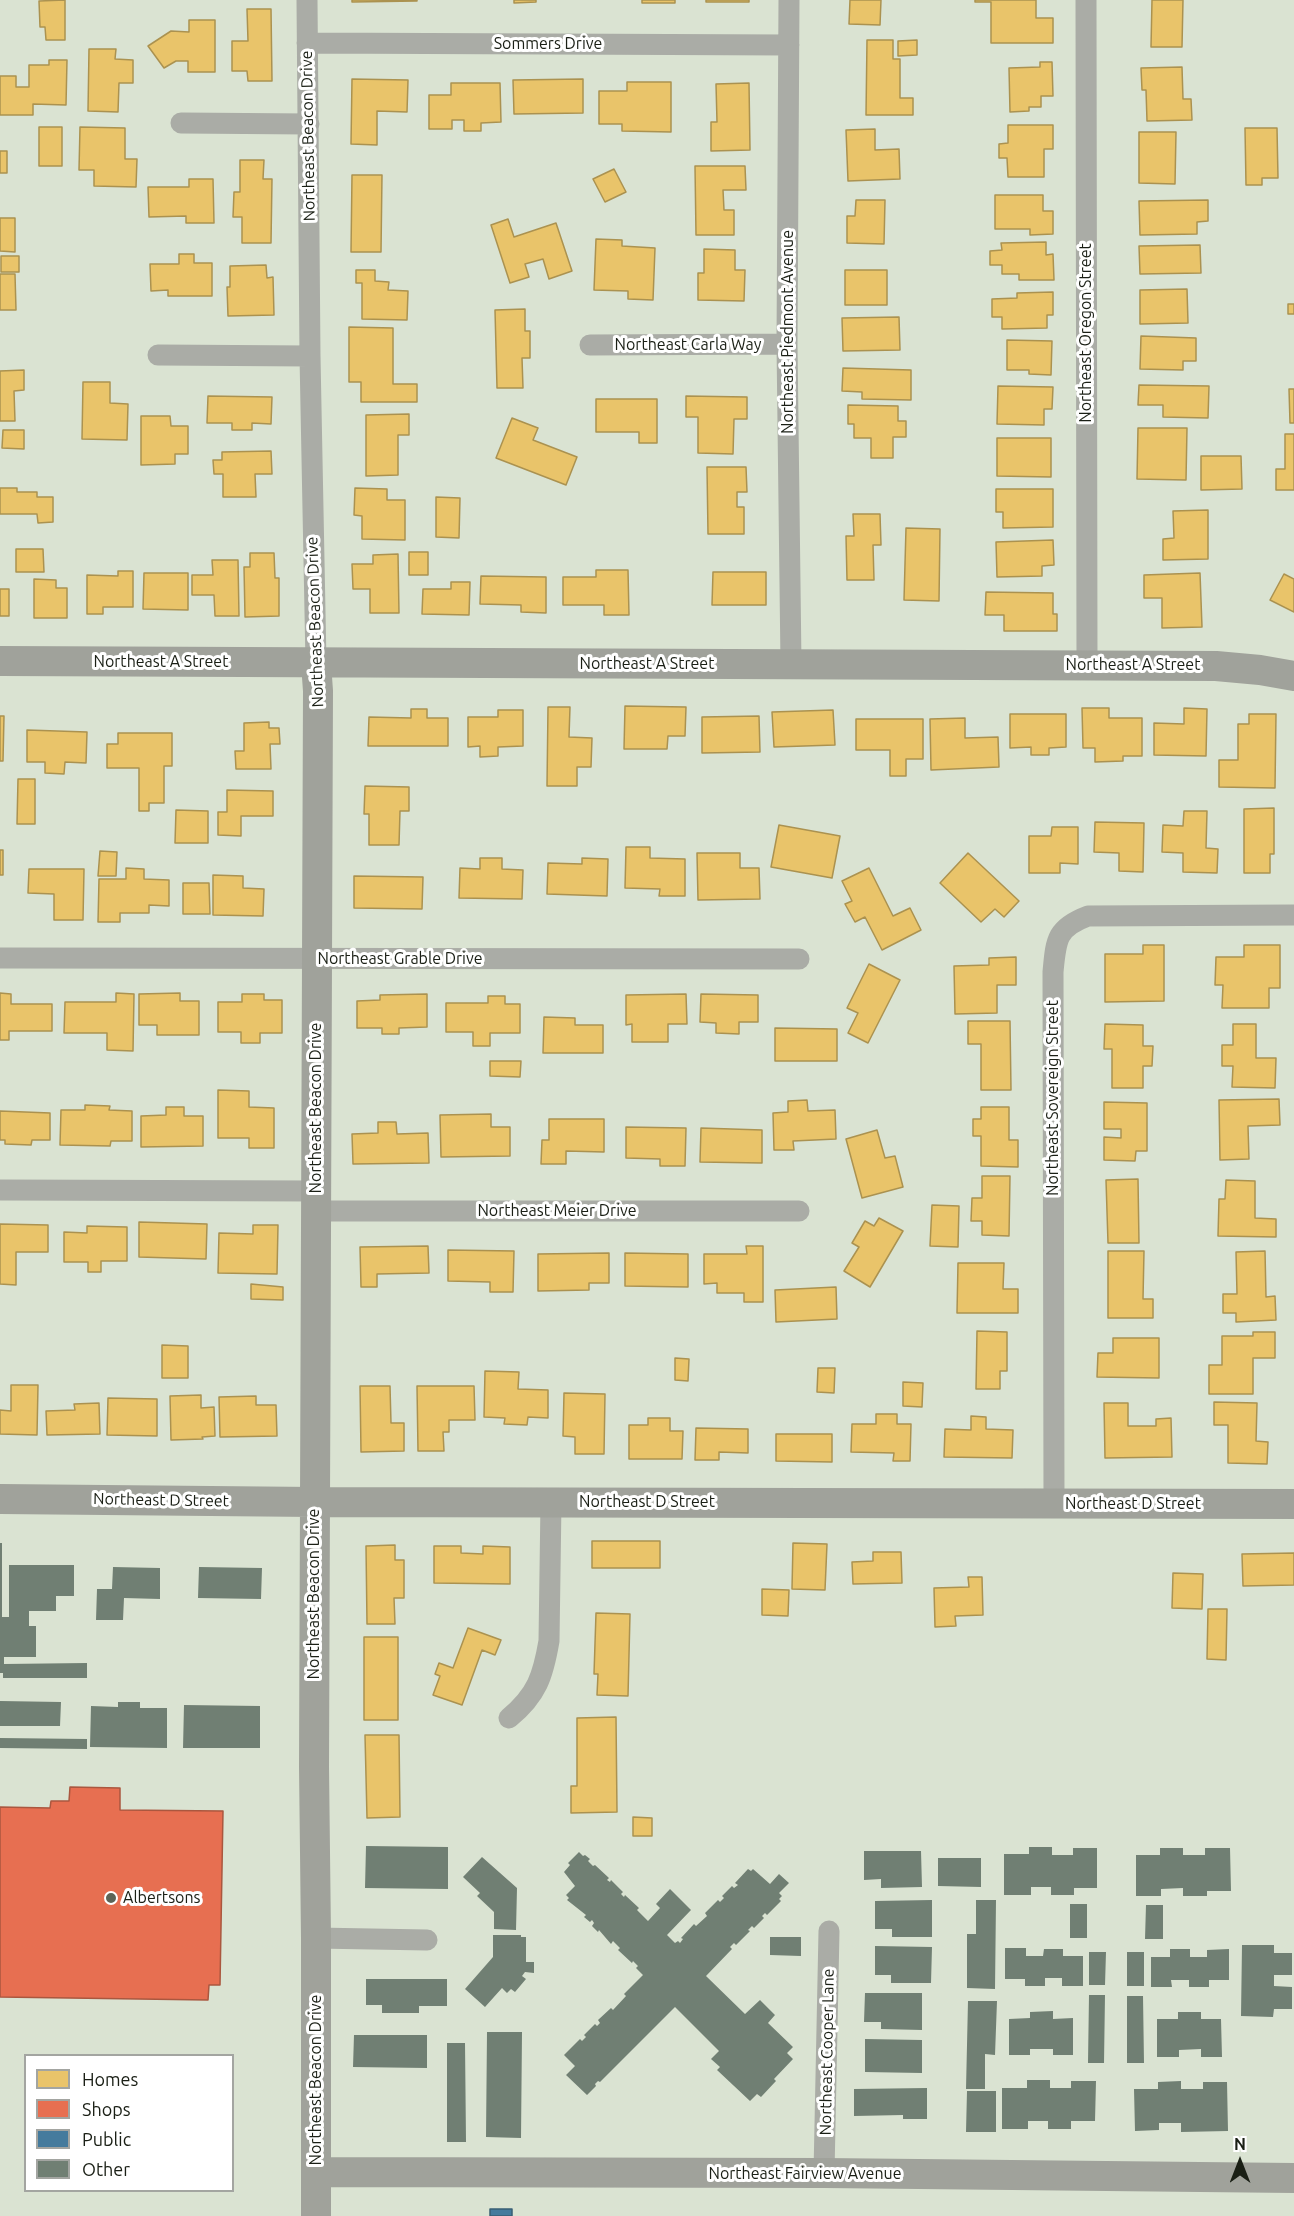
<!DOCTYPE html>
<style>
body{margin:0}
#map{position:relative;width:1294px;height:2216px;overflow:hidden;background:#dae3d2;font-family:Ubuntu,sans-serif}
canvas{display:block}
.legend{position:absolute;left:24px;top:2054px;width:210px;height:138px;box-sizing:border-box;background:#fff;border:2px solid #a3a5a1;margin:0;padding:8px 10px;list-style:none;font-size:18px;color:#1a1f15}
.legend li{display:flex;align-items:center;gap:12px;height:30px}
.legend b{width:30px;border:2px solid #a3a5a1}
.north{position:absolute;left:1210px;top:2132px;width:60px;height:60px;-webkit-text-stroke:4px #fff;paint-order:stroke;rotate:0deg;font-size:16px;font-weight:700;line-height:24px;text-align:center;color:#1a1f15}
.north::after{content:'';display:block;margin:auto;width:21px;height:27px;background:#1a1f15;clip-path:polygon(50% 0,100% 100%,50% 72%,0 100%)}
</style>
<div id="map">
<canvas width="1294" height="2216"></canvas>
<ul class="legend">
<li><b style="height:16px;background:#e9c46a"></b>Homes</li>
<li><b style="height:16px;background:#e76f51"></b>Shops</li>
<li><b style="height:16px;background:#457b9d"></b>Public</li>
<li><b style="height:16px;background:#707f73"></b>Other</li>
</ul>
<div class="north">N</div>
</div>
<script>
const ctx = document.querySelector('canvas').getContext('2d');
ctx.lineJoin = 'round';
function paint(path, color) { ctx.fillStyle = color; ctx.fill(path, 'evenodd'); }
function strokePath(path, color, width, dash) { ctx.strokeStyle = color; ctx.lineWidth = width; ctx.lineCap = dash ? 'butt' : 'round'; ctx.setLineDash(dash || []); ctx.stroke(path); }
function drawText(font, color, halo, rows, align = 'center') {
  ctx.font = font + ' Ubuntu,sans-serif'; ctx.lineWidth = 6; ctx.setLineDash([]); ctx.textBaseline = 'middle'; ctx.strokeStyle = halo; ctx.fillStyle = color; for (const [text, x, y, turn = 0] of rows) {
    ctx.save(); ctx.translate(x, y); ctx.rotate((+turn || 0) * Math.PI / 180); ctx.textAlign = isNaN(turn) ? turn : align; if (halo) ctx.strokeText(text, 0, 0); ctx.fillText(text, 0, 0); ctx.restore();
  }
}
const homes = new Path2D(`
 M65,0V40H46L45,27H40L39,1Z
 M352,0H417V1L352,2Z
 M514,0H536V2L514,3Z
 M642,0H675V3H642Z
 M706,0H749V2H706Z
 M850,0H881L880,25L849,24Z
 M975,0H1036V18H1053V43H991V2H975Z
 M1152,0H1183L1182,47H1151Z
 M247,9H271L272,81H248L247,71H232V41H248Z
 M189,20H215V72H188V61H176L164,68L148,46L171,31L189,32Z
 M867,40H893V59H900V98H913V115H866Z
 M917,40V55L898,56V41Z
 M89,49H116L115,59L133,60V83H119L118,112L88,111Z
 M49,60H67L66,105L33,104V115H0V76H16V87H29V65H49Z
 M1040,62H1052L1053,96H1041V107H1029V111L1010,112L1009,68L1040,67Z
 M1182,67L1183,99H1191L1192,120L1147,121L1146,90H1142L1141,68Z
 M352,79L408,80L407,112L377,111V145L351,144Z
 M583,79V113L514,114L513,80Z
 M627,82H671V132L622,131V124H599V91H627Z
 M451,83H500L501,122L481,123V131H464V120H452V129H429V95H451Z
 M749,83L750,150L711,151V122H717L716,84Z
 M1008,125H1053V149H1044V177H1008L1007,158H999V144L1008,143Z
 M39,127H62V166H39Z
 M80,127L125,128V159H137L136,187L94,186V170H79Z
 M1245,128H1277L1278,178H1262V185H1246Z
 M875,129V150L899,149L900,179L848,181L846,130Z
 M1139,132H1176L1175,184L1139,183Z
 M0,151H7V173H0Z
 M240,160H264L263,179H272L271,243H242V217H233L234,192H240Z
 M695,166H745L746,190H723L724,210H734V235H696Z
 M614,169L626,192L605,202L593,179Z
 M352,175H382L381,252H351Z
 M189,179H213L214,223H186V216L149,217L148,187H189Z
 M995,195H1043V211H1053V234L1030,235V229H995Z
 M856,200H885L884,244L847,243V216H855Z
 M1208,200V221L1197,222V234L1140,235L1139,201Z
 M0,218H15V252L0,251Z
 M508,219L514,237L556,223L572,271L549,279L543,259L525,264L529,277L510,283L491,225Z
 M596,239L622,240V246L655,248L653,300L628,299V291L594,290Z
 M1046,242V255L1053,254L1054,280H1019V274H1002V265H990V251L1002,250L1001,243Z
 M1200,245L1201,273L1140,274L1139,246Z
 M704,249L735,250V270H745L744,301L698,300V273H704Z
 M179,254H194V263H212V296H168V290L151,291L150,264H179Z
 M1,256H19V272H1Z
 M266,265L267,278L273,277L274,315L228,316L227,287H230V266Z
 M356,270H375V281L389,282L388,290L408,291L407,320L362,319V283H356Z
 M845,270H887V305H845Z
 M0,274H15L16,310H0Z
 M1187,289L1188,323L1140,324V290Z
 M1053,292V315H1047V328L1002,329V317H992V299L1017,298V293Z
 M1288,304H1294V314H1288Z
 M525,309V331H530V358H522L523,388H497L495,310Z
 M899,317L900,350L843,351L842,318Z
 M349,327L393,328V384H417V402H361V382H349Z
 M1141,336L1196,338V361H1183V370L1140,369Z
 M1007,340L1052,341L1051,375L1029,374V370H1007Z
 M843,368L911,370V400L862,399V392L842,391Z
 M24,370V390L14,391L15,421H0V371Z
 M83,382H110V403L128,404L127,440L82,439Z
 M1139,385L1209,386L1208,418L1163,417V405H1138Z
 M998,386L1053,387L1052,409H1044V425L997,424Z
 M1289,389H1294V423H1290Z
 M208,396L272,397L271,424L252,423V430H232V423H207Z
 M686,396L747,397V419H734L733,454L698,453V417H686Z
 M596,399H657V443H639V432H596Z
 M848,405L898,406V421H906V437H893V458H871V438H854V424H848Z
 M409,414V435H398V475L366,476V415Z
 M141,416H170L171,426H188V454H175V464L141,465Z
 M512,418L538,428L533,440L577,457L566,485L496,458Z
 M1138,428H1187L1186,480L1137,479Z
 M3,430H24V449L2,448Z
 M1285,434H1294V490H1276V469H1285Z
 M997,438H1051V477L997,476Z
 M271,451L272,474H255L256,497H223V474H214L213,460H222V452Z
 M1201,456H1241L1242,489L1201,490Z
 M707,467H746L747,492H737V507H744V534H708Z
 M0,488H17V492H37V497H53V522L38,523L37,514H0Z
 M355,488L387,489V500H405V540L362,539V516L354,515Z
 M996,489H1053V527L1003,528V512H996Z
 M436,497L460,498L459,538L436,537Z
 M1208,510V559L1163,560V539L1174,538L1173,511Z
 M853,514H880L881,545H873L874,580H847L846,536H854Z
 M906,528L940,529L939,601L904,600Z
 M1053,540L1054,565L1042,566V576L997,577L996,542Z
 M16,549H43L44,572H16Z
 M409,552H428V575H409Z
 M250,553H274L275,578H279V616L245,617L244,567H250Z
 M398,554L399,613H370V589H353L352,564H373V555Z
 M212,560H238L239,616H215L214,595H192V575H213Z
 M596,570H628L629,615H604V605H563V577H596Z
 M118,571H133V607H103V614H87V575L118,576Z
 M713,572H766V605H712Z
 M144,573H188V610L143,609Z
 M1200,573L1202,627L1162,628V598H1144V575Z
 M1284,574L1294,579V612L1270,600Z
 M481,576L546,577V613L521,612V605L480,604Z
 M34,579L56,580V588H67V618H34Z
 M451,582H470L469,615L422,614L423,589H451Z
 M0,589H9V616H0Z
 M986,592L1053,593V614H1057V631H1004V615H985Z
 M625,706L686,707L685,736H668L667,749H624Z
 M548,707H570L569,737L592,738L591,767H577V786H547Z
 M1082,708H1109V718H1142V756H1123V761L1095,762V748H1083Z
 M1184,708L1207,709L1206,756L1154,755V723L1184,724Z
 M411,709H427V718H448V746H368L369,717L411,718Z
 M498,710H523V746L498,747V756L480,757V746L468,747V717H498Z
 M833,710L835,745L774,747L772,712Z
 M1010,714H1066V747L1049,748V755H1031V747L1010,748Z
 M1249,714H1276L1275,788L1219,787V760H1238V724H1249Z
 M0,716H4L3,761H0Z
 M759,716L760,752L702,753V717Z
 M965,718V738L998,737L999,767L931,770L930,719Z
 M856,719H923V759H906V776H890V750H856Z
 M269,722V728H279L280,744H270L271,769H236L235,751H244V723Z
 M27,730L87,732L86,763L65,762L64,774L45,773V762H27Z
 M118,733H172V766H164V803H149V811H139V768H107V744H118Z
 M18,779H35V824H17Z
 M365,786L409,787V811H400L399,845H369V814H364Z
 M227,790L273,791V816H241V836L218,835V812H227Z
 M1274,808V854H1270V873H1244V809Z
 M176,810L208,811V843H175Z
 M1184,811H1207L1206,848L1218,849L1217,873L1183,872V853L1162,852L1163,825L1183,826Z
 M1095,822L1144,823L1143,872L1119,871V853L1094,852Z
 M779,825L840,836L832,878L771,867Z
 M1052,827H1078V864L1060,863V873H1029V836H1051Z
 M626,847H650V858L685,859V896H659L660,889L625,888Z
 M0,850H3V875H0Z
 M100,851L117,852L116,876H98Z
 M697,853H740V868H759L760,899L698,900Z
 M968,853L1019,901L1004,917L995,909L981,922L940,883Z
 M480,858H502V869L523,870L522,899L459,898L460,868L480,869Z
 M582,858L608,859L607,896L547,894L548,863L582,864Z
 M126,868L144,869V879L169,880V906L149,905V913H120V922H98L99,879H126Z
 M869,868L893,916L910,908L921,930L882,950L865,917L855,922L845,904L852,901L842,881Z
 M29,869H84L83,920H54V894L28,893Z
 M213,875L243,876V888L264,889L263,916L213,915Z
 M354,876L423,877L422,909L354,908Z
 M183,883H209L210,914H183Z
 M1143,945H1164V1001L1105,1002V954H1143Z
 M1244,945H1280V988H1269V1008H1222L1223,985H1215L1216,957H1244Z
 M1016,957V985H997V1013L955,1014L954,966L989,965V958Z
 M869,964L900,980L868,1043L848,1033L858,1013L847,1008Z
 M0,993L11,994V1004H52V1031H9V1040H0Z
 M116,993L134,994L133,1051L107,1050V1033H64L65,1002H116Z
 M180,993V1001H199V1035H157V1025H139V994Z
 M242,994H264V1000H282V1033H260V1043H241V1032H218V1002H242Z
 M427,994V1027L399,1028V1034H382V1028H357V1001L380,1000V995Z
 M686,994L687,1024H668V1042H632V1024L626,1025V995Z
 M701,994L758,995V1022H739V1034L716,1033V1023L700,1022Z
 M488,996H505V1004H520V1033H490V1046H473V1032H446V1003H488Z
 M544,1017L575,1018V1025H603V1053H543Z
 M968,1021H1010L1011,1090H981V1044H968Z
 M1105,1024L1143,1025V1046H1153L1152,1066H1143V1088H1112V1049H1104Z
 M1233,1024H1256V1058H1276L1275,1088L1232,1087L1233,1066H1222V1045H1233Z
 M775,1028L837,1029V1061H775Z
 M490,1061H521L520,1077L490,1076Z
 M218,1090L249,1091V1107L274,1108V1148H249V1138H218Z
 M1279,1099L1280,1125L1248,1126L1249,1159L1220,1160L1219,1100Z
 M807,1100L808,1111L835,1110L836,1139L793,1141L794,1150H774L773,1113L788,1112V1101Z
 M1104,1102L1147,1103V1151H1136L1135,1161L1104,1160V1137L1121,1138V1129H1104Z
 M85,1105L110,1106L109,1110L132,1111V1141H111L110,1146L60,1145L61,1110H85Z
 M166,1107H184V1116H203V1146L141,1147V1116L166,1115Z
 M981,1107H1009V1140H1018V1167L981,1166V1136H973V1119H981Z
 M0,1111L50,1113V1140H32L31,1145L5,1144V1140H0Z
 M491,1114V1127H510V1156L441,1157L440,1115Z
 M549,1119H604V1152L566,1151V1164H541L542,1140H549Z
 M378,1122H396L397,1134L428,1133L429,1163L353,1164L352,1134L378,1133Z
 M626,1127L686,1128L685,1166H660V1159L626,1158Z
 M701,1128L762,1130V1163L700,1162Z
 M877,1130L885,1158L895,1156L903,1187L862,1198L846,1139Z
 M982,1176H1010L1009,1236L982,1235V1221H971L972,1198H982Z
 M1138,1179L1139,1243H1108L1106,1180Z
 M1226,1180L1255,1181V1218L1276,1219V1237L1218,1236L1219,1199H1225Z
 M932,1205L959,1206L958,1247L930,1246Z
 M879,1218L903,1231L870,1287L844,1271L859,1247L852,1243L865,1221L874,1226Z
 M139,1222L207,1224L206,1259L139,1257Z
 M0,1224L48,1225V1252H16V1285L0,1284Z
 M253,1225H278L277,1274L218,1273L219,1233L253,1234Z
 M87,1226L127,1227V1261H101V1272H88V1262H64V1232L87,1233Z
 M428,1246L429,1273L377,1274V1287H361L360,1247Z
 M746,1246H763V1302H744V1293H717V1283L704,1284V1254H747Z
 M448,1250L514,1251L513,1292H490V1282L448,1281Z
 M1108,1251H1144L1143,1299H1153V1318H1108Z
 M1265,1251L1266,1297L1275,1296L1276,1320L1236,1322V1313H1223V1294H1237L1236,1252Z
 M609,1253V1283H589V1290L538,1291V1254Z
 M625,1253L688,1254V1287L625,1286Z
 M958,1263H1004L1003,1289H1018V1313H957Z
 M251,1284L283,1287V1300L251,1299Z
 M836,1287L837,1319L776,1322L775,1290Z
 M977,1331L1007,1332V1371H1000V1389H976Z
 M1253,1332H1275V1358H1253V1394H1209V1365H1222V1336H1253Z
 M1113,1338H1159V1378L1097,1377L1098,1353H1113Z
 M162,1345L188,1346V1378H162Z
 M675,1358L689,1359L688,1381L675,1380Z
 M818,1368H835L834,1393L817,1392Z
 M485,1371L519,1372L518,1389L548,1390V1418L528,1417L527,1425L504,1424L505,1418L484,1417Z
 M903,1382L923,1383L922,1407L903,1406Z
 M11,1385H38L37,1435L0,1434V1410L11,1411Z
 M360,1386H390L391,1423H404V1451L361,1452Z
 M417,1386H474L475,1420H449V1432H443L444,1451H418Z
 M564,1393L605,1394L604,1454H575V1437L563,1436Z
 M201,1395V1408L214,1407L215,1436L202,1437L203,1439L171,1440L170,1396Z
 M256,1396V1405H276L277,1436L220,1437L219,1397Z
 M108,1398L157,1399V1436L107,1435Z
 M1214,1402L1257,1403L1256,1441L1268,1442L1267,1464L1228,1463V1425H1214Z
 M99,1403L100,1434L47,1435L46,1411L75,1410L74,1404Z
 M1104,1403H1128V1426H1156V1419L1171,1418L1172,1457L1105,1458Z
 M876,1414H897V1424H911L910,1461H893L894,1453L851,1452L852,1424H876Z
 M971,1416L986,1417V1429L1013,1430L1012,1458L944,1457L945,1429L971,1430Z
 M648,1418H670V1431H683L682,1459H629V1425H648Z
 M696,1428L748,1429V1453L719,1452V1460H695Z
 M776,1434H832V1462L776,1461Z
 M592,1541H660V1568H592Z
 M793,1543L827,1544L825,1590L792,1589Z
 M395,1545V1560H404V1598H394L395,1624H367L366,1546Z
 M434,1546H461V1553L483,1554V1546L510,1547V1584L434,1583Z
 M873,1552H901L902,1583L853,1584L852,1562L873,1561Z
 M1294,1553V1585L1243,1586L1242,1554Z
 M1173,1573L1203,1574L1202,1609L1172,1608Z
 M968,1577H982L983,1615L955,1616L956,1626L935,1627L934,1588L969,1587Z
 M762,1589L789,1590L788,1616L762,1615Z
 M1208,1609H1227L1226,1660L1207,1659Z
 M596,1613L630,1614L628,1696L597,1695L598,1674H594Z
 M468,1628L501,1640L495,1655L482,1650L462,1705L433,1695L440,1676L435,1674L439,1663L453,1668Z
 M364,1637H398V1720H364Z
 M616,1717L617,1812L571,1813V1786H577V1718Z
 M365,1735H399L400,1817L367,1818Z
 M633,1817L652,1818V1836H633Z`);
paint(homes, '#e9c46a');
strokePath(homes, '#ab9250', 1.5);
const shops = new Path2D(`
 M70,1787L120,1788V1810L223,1811L220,1985H209L208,2000L0,1997V1807L50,1808L51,1801H69Z`);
paint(shops, '#e76f51');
strokePath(shops, '#aa573f', 1.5);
const public = new Path2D(`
 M490,2209H512V2216H490Z`);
paint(public, '#457b9d');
strokePath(public, '#385f74', 1.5);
paint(new Path2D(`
 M0,1543H2V1617H9V1565H74V1596H56V1611H29V1626H36V1657H4V1664L87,1663V1678H3V1673H0Z
 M113,1567L160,1568V1599L124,1598L123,1620H96L97,1589H112Z
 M199,1567L262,1568L261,1599L198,1598Z
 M0,1701L61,1702L60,1726H0Z
 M118,1702H140V1708H167V1748L90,1747L91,1706L118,1707Z
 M184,1705L260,1706V1748H183Z
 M0,1738L87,1739V1749L0,1748Z
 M366,1846L448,1847V1889L365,1888Z
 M1029,1847H1052V1855H1073V1848H1097V1888H1074V1895H1051V1887H1031V1895H1004V1854H1029Z
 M1160,1848H1183V1855H1205V1848H1230L1231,1891H1207V1896H1183V1888L1161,1889V1896H1136V1855H1160Z
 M864,1851H921L922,1887L881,1888V1879L864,1880Z
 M579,1852L583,1856L585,1855L590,1859L588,1861L593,1866L595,1865L609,1878L607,1880L610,1882L611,1880L623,1892L621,1894L624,1897L625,1895L639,1908L637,1910L648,1921L660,1908L656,1904L670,1889L691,1910L667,1935L675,1943L678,1941L680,1943L683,1939L681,1938L694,1924L696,1926L707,1916L705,1913L718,1900L720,1902L724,1898L722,1896L732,1886L734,1888L738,1885L735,1883L748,1869L751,1871L753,1869L770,1884L779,1874L789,1883L779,1893L782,1896L779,1899L781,1901L767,1915L765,1913L762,1916L764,1918L754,1928L752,1926L748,1930L750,1931L736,1945L734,1943L730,1947L732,1949L706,1976L745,2014L760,2000L775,2015L768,2023L793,2047L787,2053L793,2059L774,2079L776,2081L761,2097L757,2094L750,2101L717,2070L720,2067L711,2059L719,2051L675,2007L600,2082L598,2081L595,2084L596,2086L587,2095L566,2075L575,2066L564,2055L580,2039L582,2041L586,2037L584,2035L595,2024L597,2026L600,2023L598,2020L611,2008L613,2010L626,1996L624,1994L643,1975L636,1968L638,1966L633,1961L632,1963L618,1950L620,1948L613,1941L611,1944L599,1930L598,1932L592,1926L594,1923L592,1920L590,1922L584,1917L586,1915L567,1900L569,1898L566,1895L575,1886L564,1872L570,1865L568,1863Z
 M482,1857L517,1888L516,1930L494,1929V1912L477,1896L480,1893L463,1877Z
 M938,1858H981V1887L938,1886Z
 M932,1900V1937H892V1929H875V1901Z
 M976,1900H996L995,1989L967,1988V1934H976Z
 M1070,1904H1087V1938H1070Z
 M1146,1905H1163V1939H1145Z
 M493,1935H521V1937H526V1962H534V1973L525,1972L522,1976L526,1979L515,1992L511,1989L507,1993L502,1988L485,2007L465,1989L493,1957Z
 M770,1937H801V1956L770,1955Z
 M1242,1945H1274V1953H1292V1975H1274V1986L1292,1987V2009H1274L1273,2017L1241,2016Z
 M875,1946L932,1947L931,1983H891V1975H875Z
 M1005,1948H1026V1956H1043L1044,1949H1063V1956H1083V1986H1062V1978H1045V1986H1025V1979H1005Z
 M1170,1949H1190V1957H1207V1950L1229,1949V1980H1209V1987H1189V1980H1171L1172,1987H1151V1957H1170Z
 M1089,1952H1106L1105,1985H1089Z
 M1127,1952H1144V1986H1127Z
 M366,1979H447V2006H419V2013H382V2005H366Z
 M865,1993H922V2030L881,2029V2022H864Z
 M1089,1995H1105L1104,2063H1088Z
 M1127,1996H1143L1144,2063H1127Z
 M968,2001H997L995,2055L985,2054V2089H966Z
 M1053,2011V2019L1073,2018V2055H1053V2049H1030V2055H1009V2019L1030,2018V2012Z
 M1178,2012H1201V2019H1221L1222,2057H1201V2049L1179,2050V2057H1157V2019H1178Z
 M487,2032H522L521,2138L486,2137Z
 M354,2035H427V2068L353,2067Z
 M865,2039L922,2040V2073L865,2072Z
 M447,2043H465L466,2142H447Z
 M1027,2080H1050V2088H1071V2081H1096L1095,2121H1071V2129H1048V2121H1028V2129H1002V2088H1027Z
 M1181,2081V2089H1203V2082H1227L1228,2131L1181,2132V2123H1159V2130L1135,2131L1134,2089H1158V2082Z
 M927,2088V2119H903V2115L854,2116V2089Z
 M967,2091H996V2132H966Z`), '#707f73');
strokePath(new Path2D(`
 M307,0L310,356L316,663
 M789,0L787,344L791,664
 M1086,0L1087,666
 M307,43L789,45
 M181,123L309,124
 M590,345L787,344
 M158,355L310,356
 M0,958L799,959
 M0,1190L316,1191
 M316,1211H799
 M1054,1504L1053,972C1056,940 1056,928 1088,916L1294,915
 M509,1718C537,1695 543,1676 549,1641L551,1502
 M316,1938L427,1940
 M824,2173L829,1931`), '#aaaca6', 21);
strokePath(new Path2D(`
 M0,661L1216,666L1260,670L1294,676
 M316,663L318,691L314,1766L316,1938V2216
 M0,1499L315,1502L1294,1504
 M316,2172L824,2173L1294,2178`), '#a0a29b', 30);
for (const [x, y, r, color] of [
 [111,1898,6,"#5d6457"]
]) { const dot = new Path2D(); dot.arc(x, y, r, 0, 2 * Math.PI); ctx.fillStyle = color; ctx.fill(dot); strokePath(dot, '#fff', 2); }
drawText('16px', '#1a1f15', '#fff', [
 ["Sommers Drive",548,44],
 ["Northeast Beacon Drive",308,136,-91],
 ["Northeast Piedmont Avenue",788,332,-90],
 ["Northeast Oregon Street",1086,333,-90],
 ["Northeast Carla Way",688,345],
 ["Northeast Beacon Drive",315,622,-92],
 ["Northeast A Street",161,662],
 ["Northeast A Street",647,664],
 ["Northeast A Street",1133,665],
 ["Northeast Grable Drive",400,959],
 ["Northeast Sovereign Street",1053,1098,-90],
 ["Northeast Beacon Drive",316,1108,-90],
 ["Northeast Meier Drive",557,1211],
 ["Northeast D Street",161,1500,1],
 ["Northeast D Street",647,1502],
 ["Northeast D Street",1133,1504],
 ["Northeast Beacon Drive",314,1594,-90],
 ["Northeast Cooper Lane",827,2052,-89],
 ["Northeast Beacon Drive",316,2080,-90],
 ["Northeast Fairview Avenue",805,2174]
]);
drawText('16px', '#1a1f15', '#fff', [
 ["Albertsons",123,1898]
], 'left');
</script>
